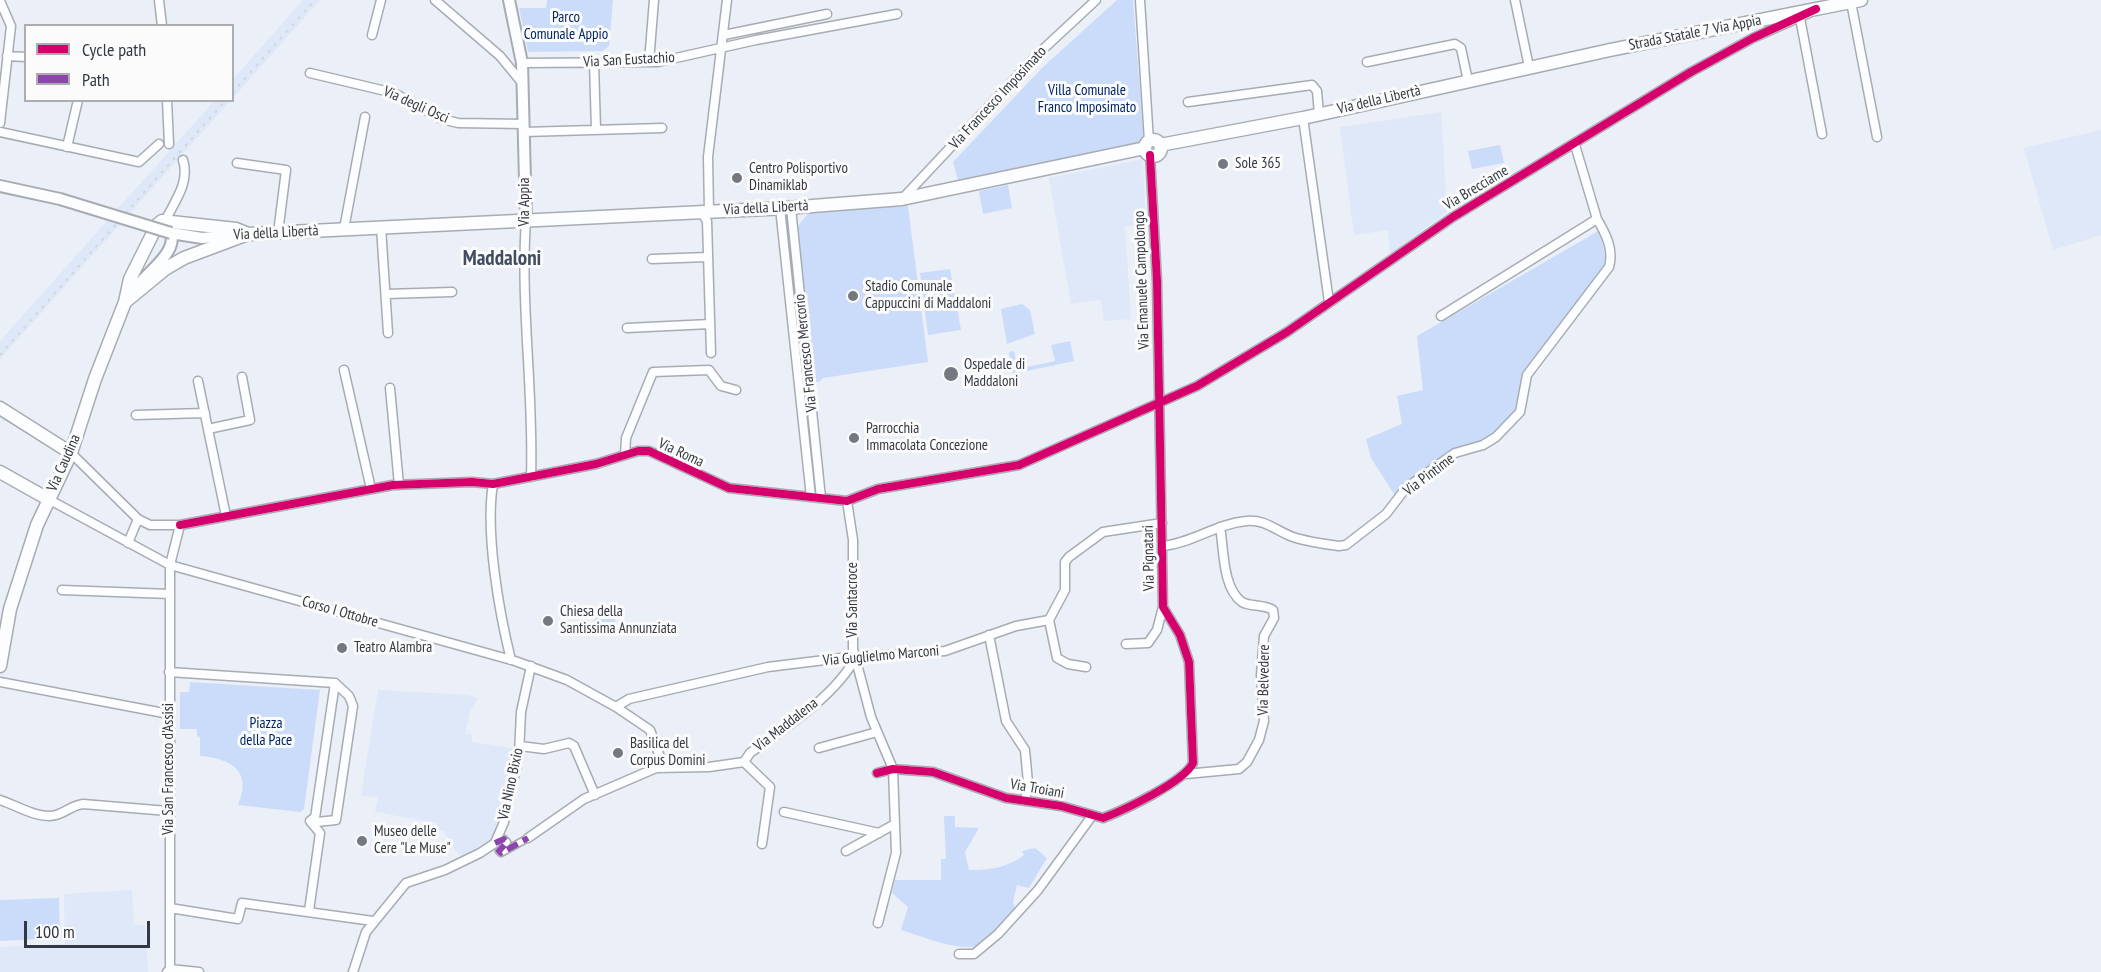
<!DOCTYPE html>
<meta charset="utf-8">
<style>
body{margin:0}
#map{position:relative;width:2101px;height:972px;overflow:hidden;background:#ebeff7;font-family:"PT Sans Narrow",sans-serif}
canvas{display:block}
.legend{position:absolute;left:24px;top:24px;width:210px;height:78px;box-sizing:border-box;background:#fbfbfb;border:2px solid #abadb1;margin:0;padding:8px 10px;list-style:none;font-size:18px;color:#333842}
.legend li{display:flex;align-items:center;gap:12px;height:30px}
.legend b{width:30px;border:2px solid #abadb1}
.scale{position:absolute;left:24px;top:921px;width:126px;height:27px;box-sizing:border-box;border:3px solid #333842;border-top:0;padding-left:8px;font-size:18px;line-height:21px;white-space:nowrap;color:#333842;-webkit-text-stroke:4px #fbfbfb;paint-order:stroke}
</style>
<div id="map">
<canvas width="2101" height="972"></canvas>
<ul class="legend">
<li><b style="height:8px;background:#d6006c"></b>Cycle path</li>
<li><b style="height:8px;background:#8e44ad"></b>Path</li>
</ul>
<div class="scale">100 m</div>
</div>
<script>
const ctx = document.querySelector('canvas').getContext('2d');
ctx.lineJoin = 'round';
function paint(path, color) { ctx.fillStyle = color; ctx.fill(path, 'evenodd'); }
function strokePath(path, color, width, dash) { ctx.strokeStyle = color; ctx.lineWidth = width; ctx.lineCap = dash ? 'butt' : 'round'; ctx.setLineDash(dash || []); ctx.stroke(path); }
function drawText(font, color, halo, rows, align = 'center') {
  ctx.font = font + ' "PT Sans Narrow",sans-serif'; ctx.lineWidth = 6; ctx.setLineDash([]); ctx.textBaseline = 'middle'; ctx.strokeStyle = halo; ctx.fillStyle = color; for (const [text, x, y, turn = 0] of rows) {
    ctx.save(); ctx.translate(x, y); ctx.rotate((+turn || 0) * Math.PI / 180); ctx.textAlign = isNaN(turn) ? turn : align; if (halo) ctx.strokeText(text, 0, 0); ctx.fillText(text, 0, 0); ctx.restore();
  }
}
paint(new Path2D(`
 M303,0H320L233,98V79Z
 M214,101H230L0,359V341Z
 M1441,112L1447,212L1390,254L1388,230L1354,235L1340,127Z
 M2101,130V235L2053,250L2024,148Z
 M1143,159L1146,225L1125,226L1131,319L1104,321L1101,300L1071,304L1049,178Z
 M378,690L468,695L478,698L470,712L465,733L472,735V742L516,749L492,841L463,857L451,846L455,842L444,834L445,831L437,830L438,823L375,812L378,798L361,795Z
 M132,890L134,925H145L148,972H0V947L65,944L64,894Z`), '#dee8f9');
paint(new Path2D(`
 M547,0H613L609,46L603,51L528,52L519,8H546Z
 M1117,0H1133L1144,143L958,180L953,162L1043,67Z
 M1500,145L1504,163L1472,169L1468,151Z
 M1008,185L1012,208L983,214L979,191Z
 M908,206L928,362L823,378L819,382H813L795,230L809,212Z
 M1600,230L1605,257L1604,271L1547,341L1524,375L1518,408L1507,421L1486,440L1447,453L1438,460L1404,486L1396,497L1371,458L1366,439L1402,424L1397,396L1423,390L1417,336Z
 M950,269L961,330L928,335L920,273Z
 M1022,304L1030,310L1035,334L1007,344L1001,309Z
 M1070,341L1074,361L1013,374L1009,352L1014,351L1018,369L1055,361L1051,345Z
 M613,610L617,631L597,635L593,614Z
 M190,682L320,690L304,809L300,812L238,805C253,771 230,758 200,756V737L197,736V729H180V692H189Z
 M944,816H955V827L979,828L965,852L969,870C990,870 1007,868 1024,855L1022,851L1035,848L1047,858L1029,888L1017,885L1013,902L1015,908C1005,919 996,934 983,943C964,955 922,936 901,930L908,907L892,893L895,880H941V859H946Z
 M59,898L60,938L0,941V900Z`), '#cbdcfa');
const pedestrian = new Path2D(`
 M495,842L504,839L507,842L499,851L501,853L528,838`);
const minor = new Path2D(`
 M159,0L162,26
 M435,0L500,56L523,84
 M1140,0L1149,141
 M1515,0L1529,67
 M0,1L11,26L0,123
 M1851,2L1877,137
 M1800,18L1822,134
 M372,35L381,0
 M724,35L827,14
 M7,56L26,57
 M594,62L596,130
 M649,62L654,0
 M1367,62L1455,44L1461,48L1468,81
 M522,63L658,62L756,40L897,14
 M310,73L394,93L442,119L458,123L523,124
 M167,100L169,144
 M1188,102L1312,85L1317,91L1319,114
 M1303,118L1329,302
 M0,132L139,162L159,144
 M524,132L662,128
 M67,147L78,100
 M237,163L286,170L278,233
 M902,199L1039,53L1096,0
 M780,208L811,497
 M791,208L821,498
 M709,211L708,157L727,0
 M701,212L707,221L711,353
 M526,220C520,306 534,391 531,477
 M165,221C175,201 190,182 183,160
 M381,227L388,333
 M344,229L365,117
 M652,259L708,257
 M386,294L452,292
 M1441,316L1597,219L1575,145
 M627,328L710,324
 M344,370L371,489
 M198,381L226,516
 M390,388L399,485
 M136,415L205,413
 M208,429L250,420L242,377
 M71,453L138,519
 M625,455L626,438L653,372L709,370L721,386L736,390
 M493,484C485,532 499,612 511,660
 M48,499L170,565L515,661L567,680L616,707L650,730L664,768
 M847,501L853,540V649L871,717L893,769L896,853L878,923
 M180,525L393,485L472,482L493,484L596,464L638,451H649L729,488L847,501L878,489L1019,465L1197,386L1287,332L1453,217L1691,72L1753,38L1809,13
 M128,543L138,519L150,525H180L170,565V969L167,972
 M1163,546C1192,543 1216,524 1246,521C1266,519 1276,531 1293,537C1308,542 1324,544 1339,546L1346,545L1386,514L1406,488L1455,453L1483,445L1496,437L1520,412L1527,375L1609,267C1614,250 1606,234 1597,219
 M62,590L170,594
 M1049,620L1057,658L1068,664L1086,667
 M989,635L1006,721L1025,750L1028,783L1025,801
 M1126,644L1148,643L1157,630L1163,607
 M169,672L335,683
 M0,682L169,714
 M616,707L629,699L768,667L841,658L945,651L1016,626L1049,620L1065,590V562L1069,557L1103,532L1162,523
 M520,746L544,749L569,743L574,746L595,795
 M819,748L877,732
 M744,762L770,787L762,844
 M877,773L893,769L933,772L1006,798L1061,806L1103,818C1124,810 1184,782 1193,763L1189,662L1180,635L1163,607L1157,281L1150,155
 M1186,774L1239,769L1247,762L1259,740L1264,721L1261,675L1264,636L1274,618L1273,610C1264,604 1250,607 1242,602C1222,588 1224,548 1220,527
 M0,800C16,805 39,820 56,815C66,812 73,805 83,804L168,811
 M784,812L879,833
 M315,818L335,683
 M317,822L336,820L353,706L349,696L335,683
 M528,838L584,799L656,768L709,767L744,762L750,753C786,728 836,695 856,657
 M846,851L895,824
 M170,908L238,919L242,903L373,921
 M309,911L320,833L310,821L314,818L317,821
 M959,954H974L998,934L1038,890L1092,816
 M170,969L199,972
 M353,972L366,932L406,883L445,870L480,853L495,843L504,822L519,754L521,712L531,666`);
const tertiary = new Path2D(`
 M509,0L522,63L526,220
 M0,186L60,199
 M128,297C140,277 178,255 171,233L202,238L239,235`);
const secondary = new Path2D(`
 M1145 148a8 8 0 1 1 16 0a8 8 0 1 1-16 0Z
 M1160,145L1303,118L1610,50L1861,0
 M125,302L165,269L184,258L248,234
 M0,408L71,453
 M0,472L48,499
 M0,666L10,609L37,525L71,453L95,379L125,302L130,279L157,225L162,221L236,229L248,234L787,208L902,199L1145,148`);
strokePath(pedestrian, '#a7acb3', 9);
strokePath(minor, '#a7acb3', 11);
strokePath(tertiary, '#a7acb3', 14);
strokePath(secondary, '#a7acb3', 15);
strokePath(pedestrian, '#fcfdfe', 6);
strokePath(minor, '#fcfdfe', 8);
strokePath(tertiary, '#fcfdfe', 10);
strokePath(secondary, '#fcfdfe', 12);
strokePath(new Path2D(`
 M232,93L315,0
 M0,355L226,100`), '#d4d6d8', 2, [3, 6]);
const tertiaryBridge = new Path2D(`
 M60,199L171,233`);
strokePath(tertiaryBridge, '#a7acb3', 14, []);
strokePath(tertiaryBridge, '#fcfdfe', 10);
strokePath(new Path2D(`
 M495,843L504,839L507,842L499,851L501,853L528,838`), '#8e44ad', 6, [12, 6]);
strokePath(new Path2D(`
 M180,525L393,485L472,482L493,484L596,464L638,451H649L729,488L847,501L878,489L1019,465L1197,386L1287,332L1453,217L1691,72L1753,38L1816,9
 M877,773L893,769L933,772L1006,798L1061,806L1103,818C1124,810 1184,782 1193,763L1189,662L1180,635L1163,607L1157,281L1150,155`), '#d6006c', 8);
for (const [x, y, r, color] of [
 [1223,164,6,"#737881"],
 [737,178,6,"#737881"],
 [853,296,6,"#737881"],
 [951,374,8,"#737881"],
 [854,438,6,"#737881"],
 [548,621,6,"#737881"],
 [342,648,6,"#737881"],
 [618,753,6,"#737881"],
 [362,841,6,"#737881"]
]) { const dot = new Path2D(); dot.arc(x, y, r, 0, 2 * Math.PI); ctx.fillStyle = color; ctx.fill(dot); strokePath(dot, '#fbfbfb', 2); }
drawText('15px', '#002665', '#fbfbfb', [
 ["Parco",566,18],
 ["Comunale Appio",566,35],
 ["Villa Comunale",1087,91],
 ["Franco Imposimato",1087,108],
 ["Piazza",266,724],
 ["della Pace",266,741]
]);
drawText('15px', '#333842', '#fbfbfb', [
 ["Strada Statale 7 Via Appia",1695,33,-11],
 ["Via San Eustachio",629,60,-3],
 ["Via Francesco Imposimato",998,98,-47],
 ["Via della Libertà",1379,100,-13],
 ["Via degli Osci",416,105,24],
 ["Via Brecciame",1476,188,-31],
 ["Via Appia",525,202,-90],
 ["Via della Libertà",766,208,-3],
 ["Via della Libertà",276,233,-3],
 ["Via Emanuele Campolongo",1142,280,-92],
 ["Via Francesco Mercorio",806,353,-96],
 ["Via Roma",681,453,25],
 ["Via Caudina",64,463,-66],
 ["Via Pintime",1429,475,-37],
 ["Via Pignatari",1149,558,-91],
 ["Via Santacroce",853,600,-90],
 ["Corso I Ottobre",340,612,16],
 ["Via Guglielmo Marconi",881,656,-5],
 ["Via Belvedere",1264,680,-89],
 ["Via Maddalena",786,725,-38],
 ["Via San Francesco d'Assisi",169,769,-90],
 ["Via Nino Bixio",511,784,-78],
 ["Via Troiani",1037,789,10]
]);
drawText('15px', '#333842', '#fbfbfb', [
 ["Sole 365",1235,164],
 ["Centro Polisportivo",749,169],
 ["Dinamiklab",749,186],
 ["Stadio Comunale",865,287],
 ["Cappuccini di Maddaloni",865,304],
 ["Ospedale di",964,365],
 ["Maddaloni",964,382],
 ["Parrocchia",866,429],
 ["Immacolata Concezione",866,446],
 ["Chiesa della",560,612],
 ["Santissima Annunziata",560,629],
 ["Teatro Alambra",354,648],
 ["Basilica del",630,744],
 ["Corpus Domini",630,761],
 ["Museo delle",374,832],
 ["Cere \"Le Muse\"",374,849]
], 'left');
drawText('bold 21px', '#414d61', '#fbfbfb', [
 ["Maddaloni",502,259]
]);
</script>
